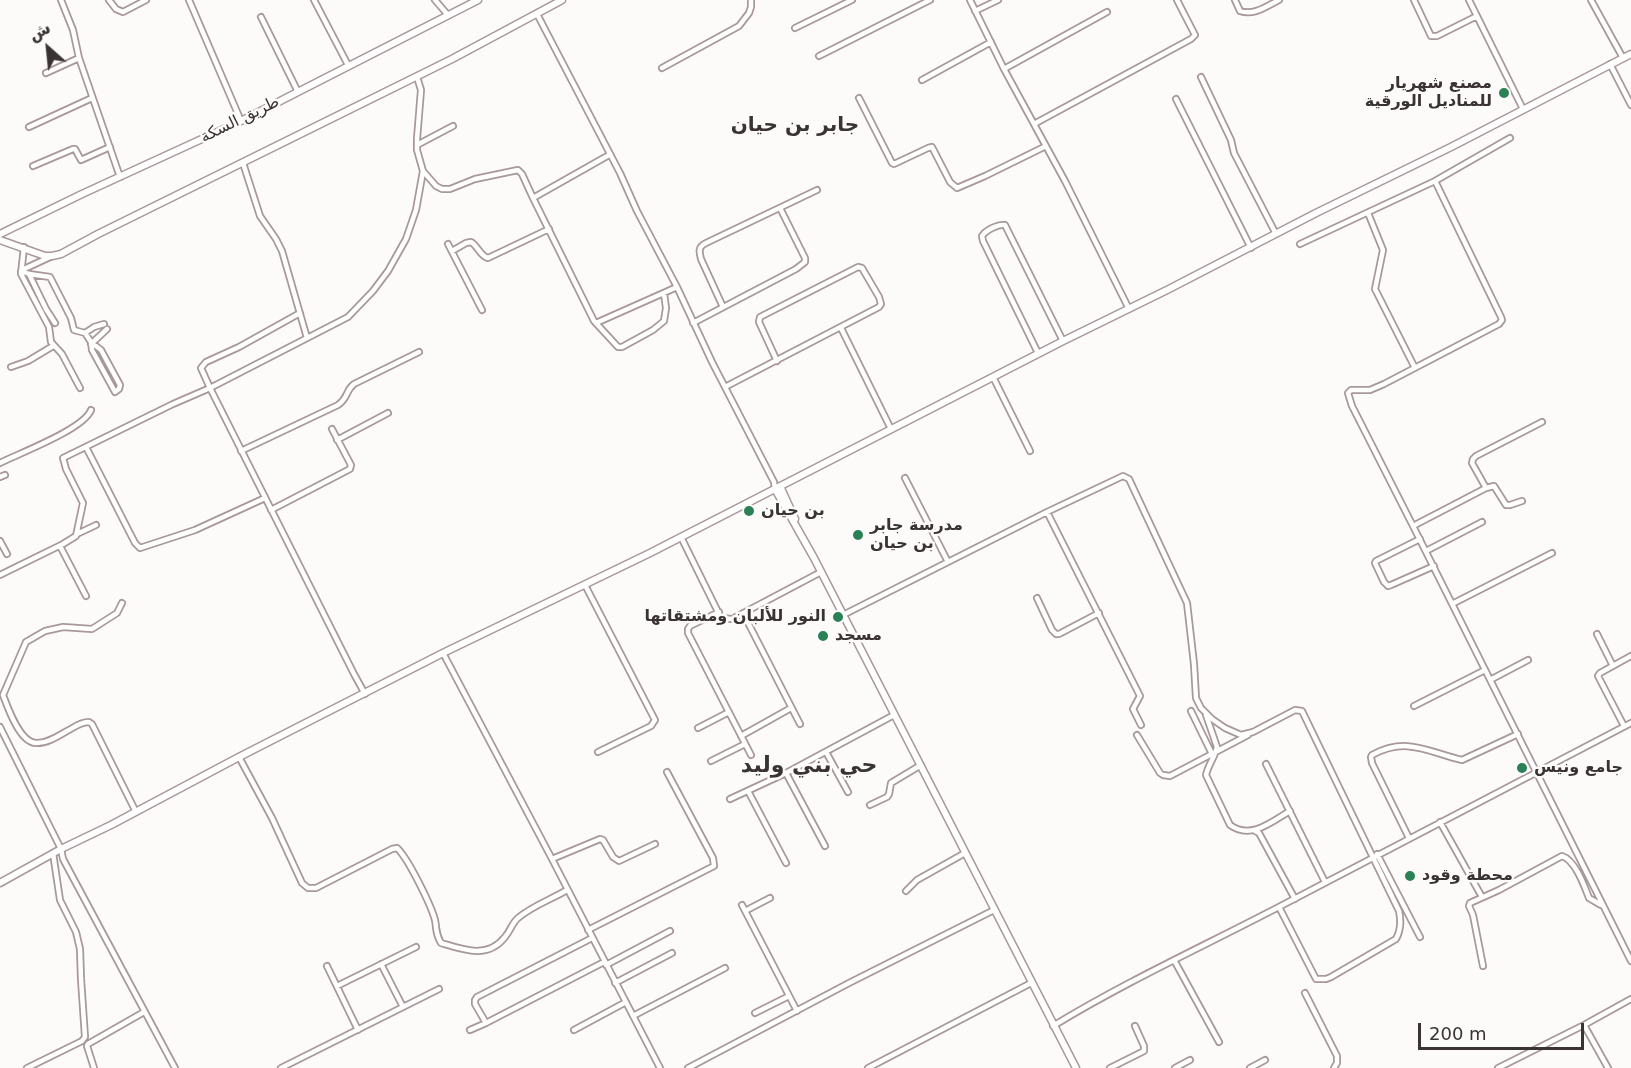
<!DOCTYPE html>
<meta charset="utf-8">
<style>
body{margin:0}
#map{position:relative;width:1631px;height:1068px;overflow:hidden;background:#fdfafa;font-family:"DejaVu Sans",Cairo,sans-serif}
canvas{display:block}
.north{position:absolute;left:18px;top:18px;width:60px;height:60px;-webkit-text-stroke:4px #fdfafa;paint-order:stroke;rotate:333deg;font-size:16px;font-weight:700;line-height:24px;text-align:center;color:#393334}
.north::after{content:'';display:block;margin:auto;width:21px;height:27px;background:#393334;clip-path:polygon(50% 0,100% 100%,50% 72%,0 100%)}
.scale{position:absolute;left:1418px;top:1023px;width:166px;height:27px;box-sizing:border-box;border:3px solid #393334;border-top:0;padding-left:8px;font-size:18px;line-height:21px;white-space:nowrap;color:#393334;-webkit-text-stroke:4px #fdfafa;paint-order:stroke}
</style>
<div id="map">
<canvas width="1631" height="1068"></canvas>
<div class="north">ش</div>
<div class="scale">200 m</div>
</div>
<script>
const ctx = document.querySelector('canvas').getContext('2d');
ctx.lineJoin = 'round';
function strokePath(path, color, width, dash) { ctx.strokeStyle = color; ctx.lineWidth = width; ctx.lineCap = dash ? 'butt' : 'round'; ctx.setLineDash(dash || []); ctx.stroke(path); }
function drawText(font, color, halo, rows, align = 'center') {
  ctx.font = font + ' "DejaVu Sans",Cairo,sans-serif'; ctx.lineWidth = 5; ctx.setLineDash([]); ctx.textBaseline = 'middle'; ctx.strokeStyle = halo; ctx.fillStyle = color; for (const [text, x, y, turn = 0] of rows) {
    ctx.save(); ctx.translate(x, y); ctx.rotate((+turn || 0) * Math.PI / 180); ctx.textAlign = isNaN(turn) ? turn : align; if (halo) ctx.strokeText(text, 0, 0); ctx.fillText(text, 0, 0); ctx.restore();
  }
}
const street = new Path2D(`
 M61,0L73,30L79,58L120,177
 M109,0L116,9L123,12L146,0
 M189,0L241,121
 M314,0L348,65
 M435,0L448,15
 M970,0L1004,69L1065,181L1129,309
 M1235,0L1240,11C1254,16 1267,6 1279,0
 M1414,0L1431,36H1437L1477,16
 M1469,0L1523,109
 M1591,0L1623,58
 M975,11L998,0
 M537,14L620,173L637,211L677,287L712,362L774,482L775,489
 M261,17L298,92
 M795,28L852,0
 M819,56L930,0
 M1610,64L1631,105
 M662,68L739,26L749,13L751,7V0
 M1004,69L1107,12
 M46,73L79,58
 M1201,77L1231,140L1234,153L1276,234
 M922,80L991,42
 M859,98L892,163L894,164L928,148L932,147L950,182L957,188L985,176L1046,146
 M1176,99L1251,248
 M1034,124L1191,39L1195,35L1177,0
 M29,127L92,98
 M417,145L453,126
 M243,163L260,216L276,239L282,251L307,338
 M33,166L73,149H75L81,160L110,147
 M423,171L436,186L442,189H450L475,179L518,170L522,174L533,198L609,155
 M1435,181L1501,317L1502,320L1499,324L1384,384L1370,390H1351L1348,393L1352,406L1413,526L1631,961
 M533,198L594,321L618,347H622L653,330L664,321L666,308L664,293
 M1368,213L1383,250L1375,289L1415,368
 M448,244L482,310
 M1300,244L1435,181L1510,138
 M24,247L21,274L49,327L51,342L62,354L80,388
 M452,251L466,243L471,242C478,246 480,256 488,258L549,229
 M22,270L50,257
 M21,271L29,274L50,277L71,318L74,330L85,333L91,342L92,350L115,392L119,389L120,385L101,350L96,346L91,344L107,329
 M29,274L46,309L55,323
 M723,307L701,259C699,251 698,247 706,243L817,190
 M596,323L677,287
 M693,323L796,269L805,262V258L780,208
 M841,328L891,429
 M85,333L94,327L104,324
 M1038,353L983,241L982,236C986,230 998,224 1005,225L1063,341
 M11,367L28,361L53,346
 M993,377L1030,451
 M725,387L879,307L881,304L879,297L862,268L858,267L760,317L759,322L777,361
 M337,440L388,413
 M86,447L135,543L140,548L195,530L265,498
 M241,451L338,405C349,397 345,391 354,384L419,352
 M0,463C20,453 84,429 91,410
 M0,477L5,475
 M905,478L948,562
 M1486,488L1494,486L1506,505H1510L1522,501
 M271,510L350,469L351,465L332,429
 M1047,512L1140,696L1133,709L1141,725
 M1413,526L1486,488L1472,463L1473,459L1476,456L1542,422
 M77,534L96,525
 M681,537L721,618L732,619L821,572
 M1420,539L1376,561L1375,563L1384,582L1388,586L1391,585L1434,566
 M0,541L7,554
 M60,546L86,596
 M1426,551L1482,522
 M0,575L63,544L76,536L83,503L66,469L63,458L173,404L210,388L201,368L206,362L239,347L300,313
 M585,585L655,720L651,726L598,752
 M1037,598L1052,630L1056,634H1059L1099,613
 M122,603L117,613L92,629L63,627L45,631L26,642L3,695C8,708 20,744 37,743C48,743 58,736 67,731C75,727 80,722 89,722L92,724L136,812
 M1452,604L1552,553
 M719,612L690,626L688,629V633L751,755
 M743,613L800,724
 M843,615L1047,512L1123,476L1129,479L1187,603L1194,664L1196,698L1201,708L1212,719L1225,728L1241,735L1253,732L1295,710L1302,711L1399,911C1401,920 1401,930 1396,939L1331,977L1326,979H1316L1279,907
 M1597,634L1613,666
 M443,653L552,859L660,1068
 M1490,680L1528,660
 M365,694L354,674L210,388L348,317L373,291L388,271L406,239L416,210L423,171L417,150V139L421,90L417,77
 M1414,706L1485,670
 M1191,711L1212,754
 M1206,715L1217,747C1215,757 1208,765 1206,775L1230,825C1251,840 1271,822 1290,811
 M1624,726L1598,676L1600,673L1631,656
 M0,727L61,849L63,859L175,1068
 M698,728L729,712
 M1137,735L1160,773L1163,775L1170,776L1248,735
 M741,736L791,708
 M826,752L848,792
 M239,757L272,818L302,883L308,888H316L392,849L397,848C408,858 431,905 435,920C437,930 435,933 441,943C464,950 488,959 505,937C511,930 512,923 518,918C532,906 552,899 567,890
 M711,761L745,744
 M1266,764L1325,882
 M786,773L825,846
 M748,791L786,863
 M730,799L786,773L894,715
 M870,805L887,797L889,794L891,783L921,765
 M1440,822L1482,897
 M1255,831L1259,833L1295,899
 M1409,838L1372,763L1371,757L1372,755C1407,736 1428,752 1462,760L1518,734
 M1377,854L1420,937
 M552,859L600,839L603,840L613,857L619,861L655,844
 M906,891L917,880L965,853
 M742,905L797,1011
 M745,911L770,898
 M588,930L714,866L713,858L667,772
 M592,938L477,997L475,1000V1004L486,1023L604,962
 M1174,960L1219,1042
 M381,964L403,1007
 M606,965L670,931
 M327,966L358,1030
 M1483,966L1473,915L1469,906L1470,903L1499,890L1562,856C1575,860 1584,885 1589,898L1601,905
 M615,983L672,953
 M337,986L416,947
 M1305,993L1337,1056V1063L1334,1068
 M755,1013L789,996
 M633,1016L725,968
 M1584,1025L1608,1068
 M1053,1026C1132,978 1215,941 1296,898C1407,839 1519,781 1631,723
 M470,1030L486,1023
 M574,1030L626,1002
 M27,1068L82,1041L85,1037L81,979L80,949L76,932L60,900L53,853
 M94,1068L87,1046L88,1044L144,1012
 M281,1068L439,989
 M688,1068L849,983L994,910
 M868,1068L1031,983
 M1110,1068L1144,1051V1046L1135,1026
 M1175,1068L1190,1060
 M1250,1068L1265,1060
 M1498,1068L1584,1025L1631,999`);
const secondary = new Path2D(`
 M0,234L82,194L241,121L478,0
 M0,240L45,256H52L61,254L98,234L452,59L562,0
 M780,486L795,519
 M775,489L814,558L1076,1068
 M0,883L61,849L111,825L239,757L443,653L650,553L1063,341L1167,290L1316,213L1451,147L1631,54`);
strokePath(street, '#a8989a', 8);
strokePath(secondary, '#a8989a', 9);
strokePath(street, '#fff', 4.5);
strokePath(secondary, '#fff', 6);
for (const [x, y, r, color] of [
 [1504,93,6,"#2a8155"],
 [749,511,6,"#2a8155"],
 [858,535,6,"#2a8155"],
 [838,617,6,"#2a8155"],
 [823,636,6,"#2a8155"],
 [1522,768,6,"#2a8155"],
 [1410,876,6,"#2a8155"]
]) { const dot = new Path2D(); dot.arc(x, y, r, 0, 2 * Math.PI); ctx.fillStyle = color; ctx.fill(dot); strokePath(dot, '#fdfafa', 2); }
drawText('bold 16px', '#393334', '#fdfafa', [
 ["مصنع شهريار",1492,84,"right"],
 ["للمناديل الورقية",1492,102,"right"],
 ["بن حيان",761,511],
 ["مدرسة جابر",870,526],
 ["بن حيان",870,544],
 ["النور للألبان ومشتقاتها",826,617,"right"],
 ["مسجد",835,636],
 ["جامع ونيس",1534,768],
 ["محطة وقود",1422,876]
], 'left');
drawText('16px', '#393334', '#fdfafa', [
 ["طريق السكة",240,120,-26]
]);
drawText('bold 20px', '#393334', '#fdfafa', [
 ["جابر بن حيان",795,126]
]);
drawText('bold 22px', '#393334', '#fdfafa', [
 ["حي بني وليد",809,766]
]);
</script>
